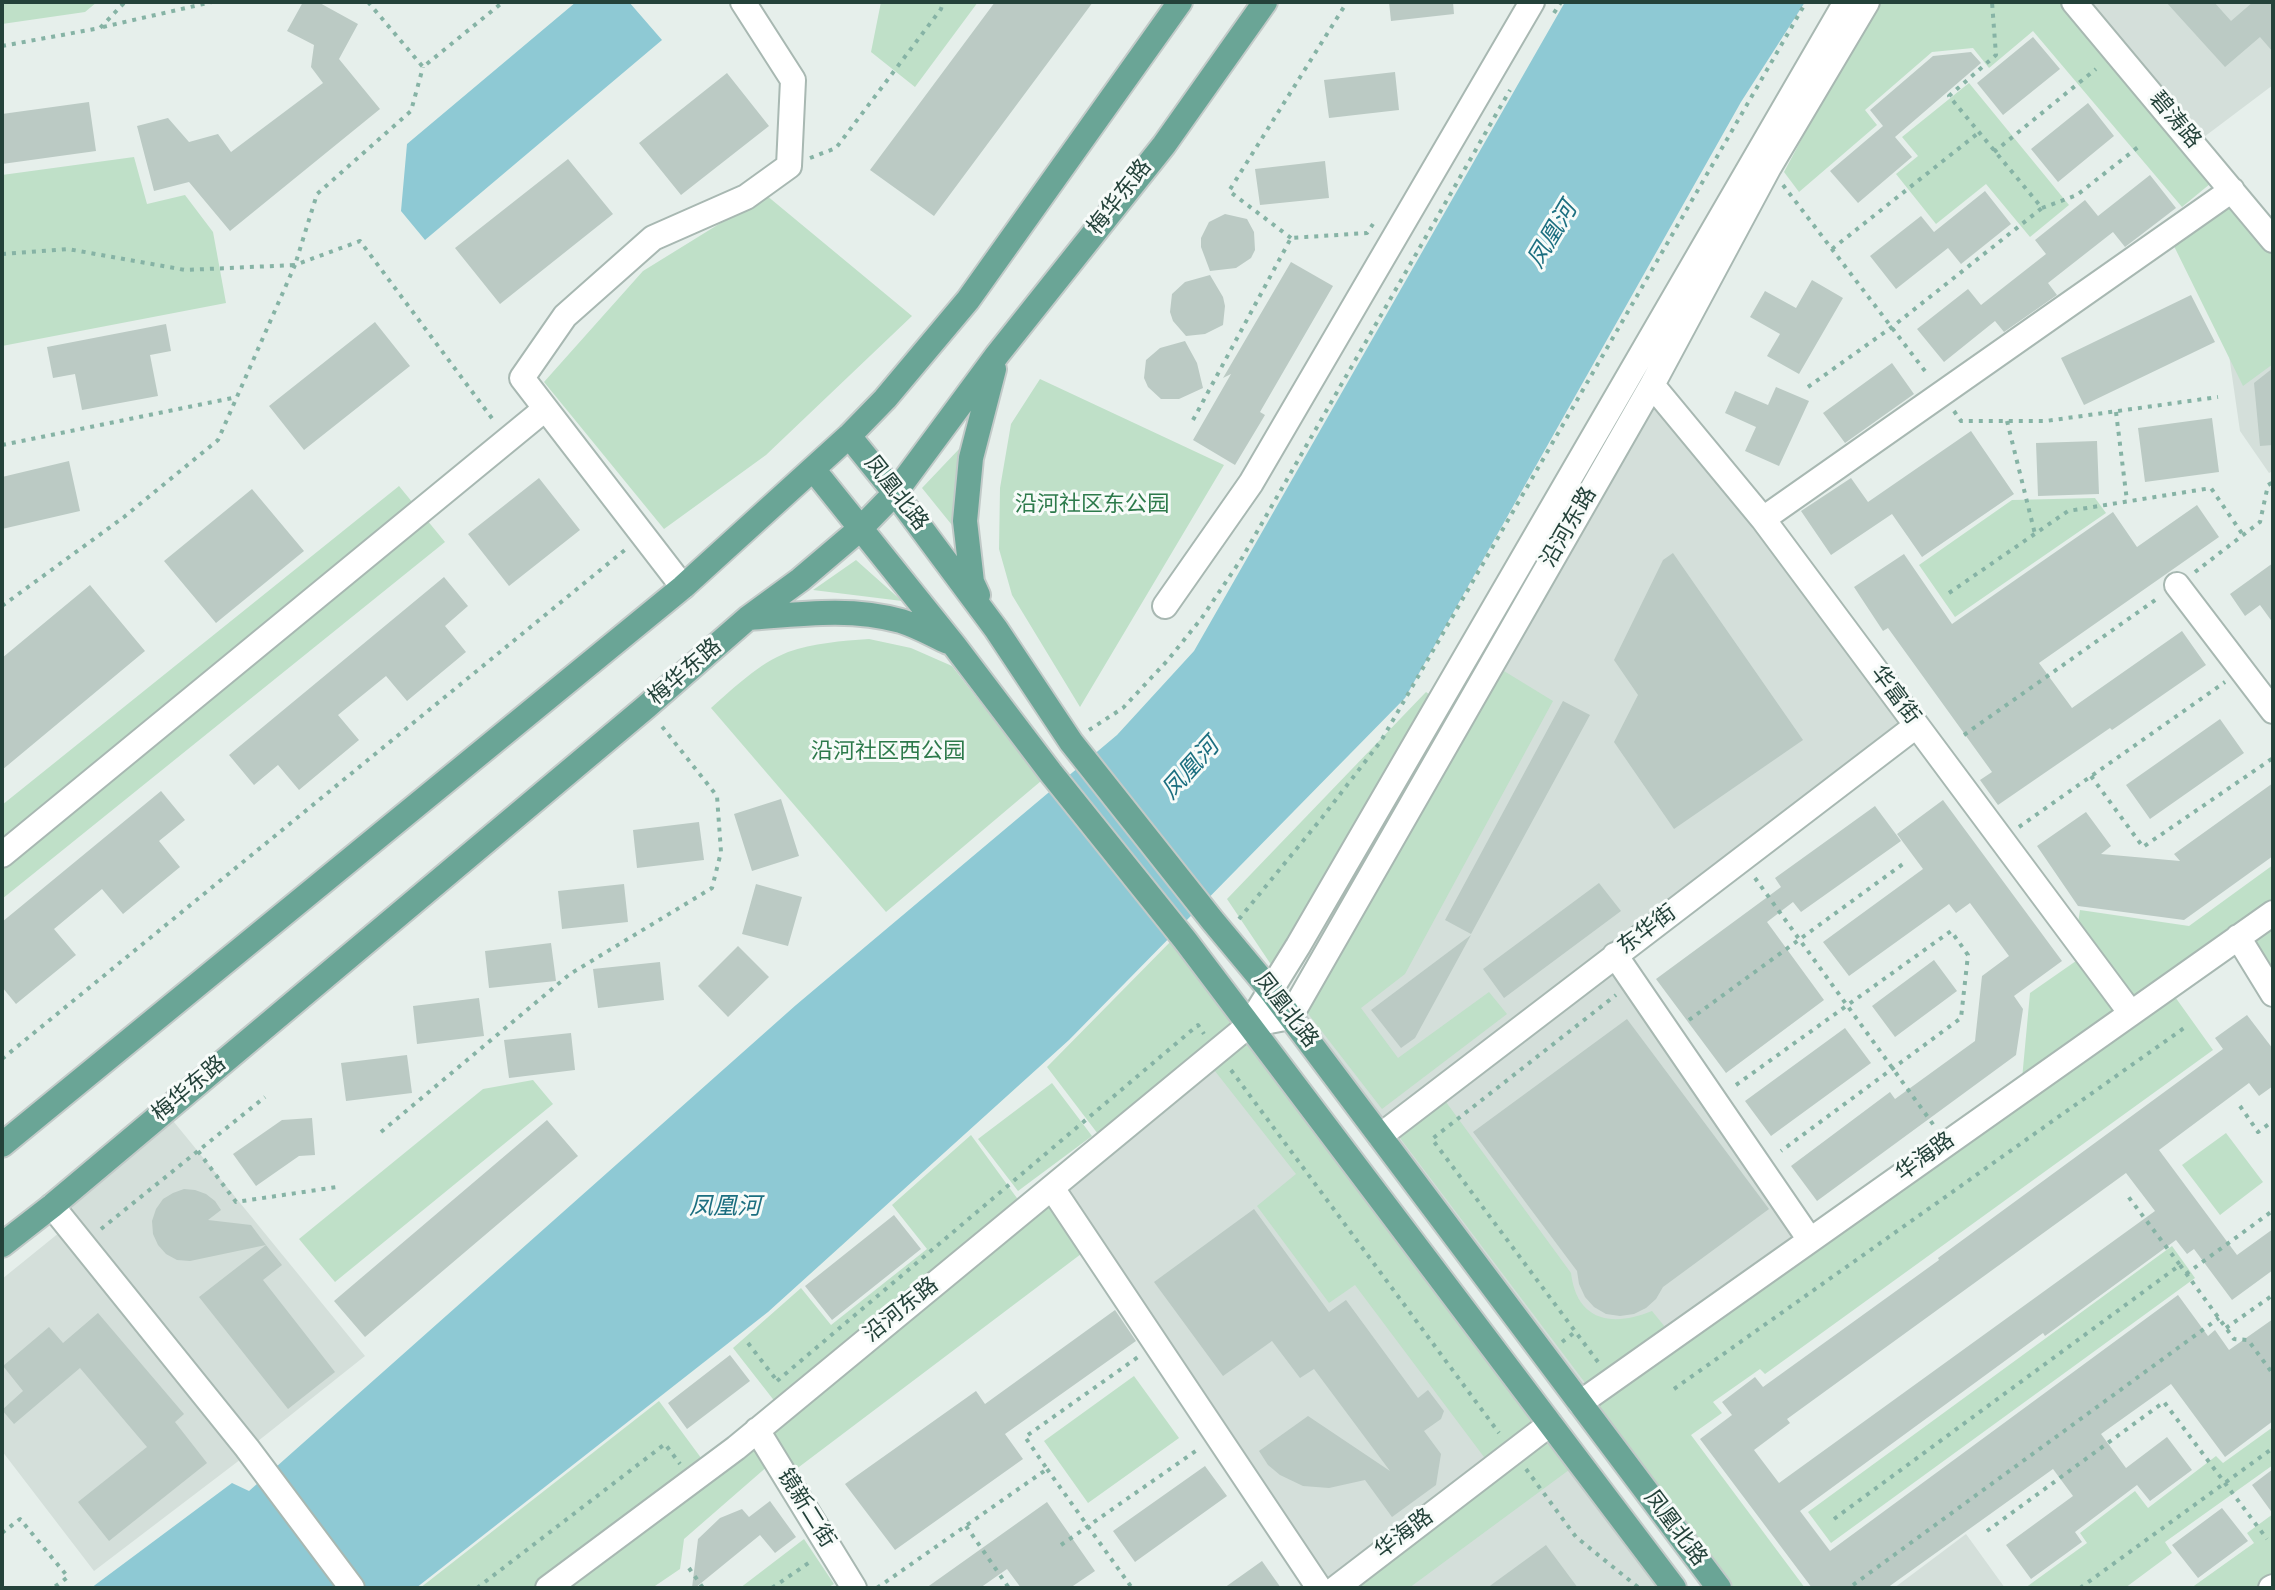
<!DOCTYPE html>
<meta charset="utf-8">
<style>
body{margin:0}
#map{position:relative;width:2275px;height:1590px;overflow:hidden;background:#e6efeb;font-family:"Source Sans 3",sans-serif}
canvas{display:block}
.frame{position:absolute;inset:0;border:4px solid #24423a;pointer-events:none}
</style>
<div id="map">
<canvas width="2275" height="1590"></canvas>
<div class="frame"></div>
</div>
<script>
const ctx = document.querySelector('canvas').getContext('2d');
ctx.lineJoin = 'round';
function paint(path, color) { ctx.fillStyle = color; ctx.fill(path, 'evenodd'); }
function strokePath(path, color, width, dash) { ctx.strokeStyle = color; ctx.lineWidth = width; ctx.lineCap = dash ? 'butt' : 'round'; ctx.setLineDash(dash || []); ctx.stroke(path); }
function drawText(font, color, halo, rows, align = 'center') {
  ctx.font = font + ' "Source Sans 3","Noto Sans SC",sans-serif'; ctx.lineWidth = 6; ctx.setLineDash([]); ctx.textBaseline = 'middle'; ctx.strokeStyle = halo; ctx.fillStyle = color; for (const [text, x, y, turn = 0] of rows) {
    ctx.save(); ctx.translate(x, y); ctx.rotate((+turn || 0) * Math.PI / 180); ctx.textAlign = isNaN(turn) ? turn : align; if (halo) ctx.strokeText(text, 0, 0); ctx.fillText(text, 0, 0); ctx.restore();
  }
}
paint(new Path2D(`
 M2078,2H2273V85L2196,143Z
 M2273,323V471L2269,473L2240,431L2229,355Z
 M1652,386L1916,727L1380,1136L1291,1017Z
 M1615,969L1798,1238L1584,1389L1394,1138Z
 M1250,1029L1548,1422L1330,1588L1056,1189Z
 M165,1111L365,1356L248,1449L52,1206Z
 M65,1228L245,1456L94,1571L2,1451V1279Z
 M1552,1427L1676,1588H1340Z
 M1966,1534L2005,1588H1894Z`), '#d4dfda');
paint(new Path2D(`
 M2,2H97L85,12L2,24Z
 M881,2H978L915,87L871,52Z
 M1875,2H2070L2216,179L2182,207L2033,31L1989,68L1973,48L1932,52L1865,110L1877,125L1799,192L1784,172Z
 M1969,83L2069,205L2030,237L1986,184L1936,224L1896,174L1918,156L1902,137Z
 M134,157L147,204L185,195L213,232L226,303L2,346V175Z
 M766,195L912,316L766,455L664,529L544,382L643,271Z
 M2231,195L2273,246V364L2243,386L2170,238Z
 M1040,379L1224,465L1080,707L1012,595L999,549L1000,488L1011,424Z
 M960,448L968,545L922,488Z
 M399,486L445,542L2,899V805Z
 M2095,498L2106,513L1955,617L1919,565L2012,500Z
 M856,560L902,601L813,590Z
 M869,639L911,648L952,666L1041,781L886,912L711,708C735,687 758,664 788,652C813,643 842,641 869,639Z
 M1504,671L1553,701L1405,974L1361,1008L1398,1058L1489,992L1507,1014L1382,1109L1296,998Z
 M1426,692L1447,706L1280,978L1227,899Z
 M2273,865V906L2131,1004L2077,930L2080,910L2189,926Z
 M2273,924V970L2251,939Z
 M1176,936L1243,1025L1101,1138L1047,1067Z
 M2076,961L2115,1011L2022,1079L2030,993Z
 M2173,994L2213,1050L1765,1374L1760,1369L1713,1402L1722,1413L1691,1435L1805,1588H1730L1592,1404Z
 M1250,1035L1542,1421L1487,1461L1355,1285L1329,1303L1257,1206L1296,1174L1211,1066Z
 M533,1080L553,1104L335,1282L299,1239L483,1089Z
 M1052,1083L1092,1136L1018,1191L978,1139Z
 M1446,1102L1571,1273C1577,1322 1613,1327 1652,1311L1665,1327L1586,1384L1400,1138Z
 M2226,1133L2263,1182L2220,1215L2182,1165Z
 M971,1135L1022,1205L776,1403L733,1348L801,1288L831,1325L927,1249L892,1205Z
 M1052,1195L1085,1251L791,1473L767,1433Z
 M2172,1246L2195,1278L1831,1543L1808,1512Z
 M1134,1376L1179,1438L1088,1503L1044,1441Z
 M659,1401L707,1466L543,1588H420Z
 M2273,1427V1465L2165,1542L2172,1553L2125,1588H2025L2087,1543L2080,1533L2135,1491L2148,1508L2216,1456L2223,1463Z
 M1550,1433L1573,1467L1409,1588H1346Z
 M756,1441L769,1465L684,1539L680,1569L652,1588H560Z
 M2273,1514V1579L2260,1588H2191L2254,1543L2247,1533Z
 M804,1539L834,1584L827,1588H740Z`), '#bfe0c8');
paint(new Path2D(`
 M576,2H629L662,40L425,240L401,211L407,144Z
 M1565,2H1805L1741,102L1405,698L1069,1040L768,1312L416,1588H91L232,1483L249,1491L796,1005L1117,735L1194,651Z`), '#8ec9d4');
paint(new Path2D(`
 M303,2H318L358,24L339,59L380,109L230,231L189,182L154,191L137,126L168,118L189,142L218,134L231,152L323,83L311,67L314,45L287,31Z
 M995,2H1093L934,216L870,170Z
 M1389,2H1453L1454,14L1391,21Z
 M2166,2H2214L2231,21L2253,2H2273V52L2260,37L2225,67Z
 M2033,37L2060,69L2003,115L1977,83Z
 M1971,52L1981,63L1895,137L1912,157L1858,203L1830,171L1883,126L1870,110L1933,56Z
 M1395,72L1399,110L1329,118L1324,80Z
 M727,73L769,126L681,195L639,143Z
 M89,102L96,151L2,164V114Z
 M2088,103L2114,136L2058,182L2031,149Z
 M568,159L613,214L500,304L455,248Z
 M1325,161L1329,198L1260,205L1255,169Z
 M2150,175L2176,208L2125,247L2113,232L2048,283L2057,295L2004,332L1995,321L1944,362L1917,329L1968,289L1981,305L2046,254L2035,240L2085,200L2098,216Z
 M1985,191L2011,224L1961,264L1948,248L1896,289L1870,256L1921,216L1934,232Z
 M1225,214L1247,219L1254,232L1255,250L1251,258L1236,268L1210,271L1201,247V238L1209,222Z
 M1291,262L1333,286L1260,412L1265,415L1235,465L1193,440L1231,374L1223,378Z
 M1210,275L1223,297L1225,306L1223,325L1205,334L1186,336L1173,321L1170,312L1172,294L1185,282Z
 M1812,280L1843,298L1799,374L1767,356L1780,334L1750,317L1765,291L1796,308Z
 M2191,295L2215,342L2084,405L2061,358Z
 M375,322L410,366L304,450L269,406Z
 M166,324L171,351L150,355L158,396L82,410L75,374L53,378L47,347Z
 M1185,341L1197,363L1203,388L1179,399H1161L1148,387L1144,378L1146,360L1160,348Z
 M1892,363L1914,394L1845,443L1823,413Z
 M2273,368V445L2260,446L2254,383Z
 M1776,387L1809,401L1779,466L1745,451L1756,427L1725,413L1735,391L1768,405Z
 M2212,418L2219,472L2145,482L2138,428Z
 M1971,431L2014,494L1922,557L1892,514L1831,555L1801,511L1851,478L1868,502Z
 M2097,441L2099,494L2038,496L2036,443Z
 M69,461L80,511L2,529V477Z
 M539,478L580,530L509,586L468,534Z
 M252,489L304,551L216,623L164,561Z
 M2197,505L2219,537L2039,663L2072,708L2182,631L2206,665L2112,730L2110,728L1998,805L1980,780L1992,772L1888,628L1883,631L1854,587L1904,554L1952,624L2113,512L2137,547Z
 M1673,553L1803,740L1674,829L1614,742L1638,695L1614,660L1663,560Z
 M2273,563V623L2260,605L2245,616L2230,594Z
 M444,577L468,606L445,626L466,652L407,701L386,676L338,715L359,740L299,790L278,765L254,785L229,755Z
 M90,585L145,651L2,770V658Z
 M1563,701L1590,715L1471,934L1445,920Z
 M2220,719L2244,753L2150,819L2126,785Z
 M2273,783V856L2184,920L2078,906L2037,846L2086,812L2111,846L2101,854L2180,861L2174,854Z
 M161,791L185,820L159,841L180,867L123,914L102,889L54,929L76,955L16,1004L2,987V922Z
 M781,799L799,856L752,871L734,814Z
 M1943,800L2062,961L2014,996L2023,1009L2016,1055L1817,1201L1791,1166L1890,1092L1895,1099L1975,1041L1982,976L2009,956L1970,903L1956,913L1949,904L1849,976L1823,942L1923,869L1897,834Z
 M1875,806L1901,841L1801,912L1793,902L1767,922L1824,1000L1726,1073L1656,979L1781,887L1775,878Z
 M699,822L704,860L637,868L633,830Z
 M1599,883L1621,911L1504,998L1483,969Z
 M624,884L628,922L562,929L558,891Z
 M756,884L802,897L788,946L742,934Z
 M1471,935L1415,1038L1401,1048L1371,1010Z
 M551,943L556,981L489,988L485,951Z
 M738,946L769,977L728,1017L698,986Z
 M1934,960L1957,991L1895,1037L1872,1006Z
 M660,962L664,1000L598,1008L593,969Z
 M479,998L484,1036L417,1044L413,1006Z
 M2247,1015L2273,1049V1086L2259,1096L2249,1083L2159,1150L2237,1255L2273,1229V1270L2232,1300L2194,1249L2187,1254L2176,1240L2045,1336L2043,1333L1800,1511L1830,1551L2178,1295L2208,1336L2215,1330L2229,1350L2273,1319V1421L2225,1457L2171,1384L2101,1434L2126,1468L2167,1437L2192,1470L2150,1501L2137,1485L2075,1532L2082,1542L2031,1579L2006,1545L2073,1496L2053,1469L1887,1588H1812L1700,1439L1732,1415L1722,1402L1755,1377L1763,1387L1939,1260L1938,1258L2223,1049L2215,1038ZM2126,1173L2155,1211L1779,1483L1754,1450L1790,1423L1787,1419Z
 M1627,1019L1769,1209L1663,1287L1656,1299L1646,1308L1634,1314L1620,1316L1606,1314L1594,1307L1585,1297L1579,1284L1577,1271L1473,1132Z
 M1845,1028L1871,1063L1771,1136L1745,1101Z
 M571,1033L575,1070L509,1078L504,1040Z
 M407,1055L412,1093L346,1101L341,1063Z
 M312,1118L315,1155L299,1156L256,1186L233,1154L282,1120Z
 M547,1120L578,1156L365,1337L334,1301Z
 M184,1189L195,1190L206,1194L215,1201L221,1210L208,1220L251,1225L266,1245L190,1261L177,1260L166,1254L158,1245L153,1234L152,1221L156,1209L163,1199L173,1193Z
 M1254,1209L1329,1312L1346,1300L1418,1398L1428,1390L1444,1411L1441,1419L1424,1431L1441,1454L1436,1485L1392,1517L1365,1480L1329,1488L1303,1486L1280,1475L1268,1465L1259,1451L1308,1416L1390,1471L1314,1369L1300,1378L1272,1341L1223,1376L1154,1282Z
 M894,1215L921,1249L832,1320L805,1286Z
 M266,1245L282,1265L263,1280L335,1372L288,1409L199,1297Z
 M1115,1310L1136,1341L1005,1434L1023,1459L895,1550L845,1484L976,1391L985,1404Z
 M98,1313L184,1414L175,1422L207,1463L109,1541L78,1502L147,1447L80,1368L14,1424L2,1410L23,1391L3,1366L49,1327L63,1343Z
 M730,1355L750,1381L687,1429L668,1403Z
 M1205,1466L1227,1496L1135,1562L1113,1531Z
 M2273,1469V1514L2252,1485Z
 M770,1501L796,1537L775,1553L760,1535L695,1588H692L698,1539L720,1518L742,1509L749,1517Z
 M1047,1502L1095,1571L1070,1588H1021L1007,1569L980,1588H926Z
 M2222,1508L2248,1541L2198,1578L2172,1545Z
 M1546,1545L1578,1588H1487Z
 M1262,1561L1281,1588H1224Z`), '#bbcac4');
const minor = new Path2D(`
 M2074,2L2273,240
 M1652,385L1763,519L2130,1012
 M1763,519L2232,190
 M2177,585L2273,711
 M683,587L522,378L565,316L653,238L746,197L789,166L793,80L743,2
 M1165,606L1251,483L1532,2
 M2,855L545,409
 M2238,937L2273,994
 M1615,955L1810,1240
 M1249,1025L1290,1017L1652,385L1769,167L1867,2
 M1380,1136L1916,726
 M1052,1188L1319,1588
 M52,1206L247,1448L352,1588
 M1580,1403L2273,913
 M757,1430L854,1588
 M548,1588L736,1448L1249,1025L1298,946L1846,2
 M1336,1588L1550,1424
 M2271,1588L2273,1587`);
const major = new Path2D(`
 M849,436L895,493L996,629L1071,742L1212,920L1271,991L1719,1588
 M813,469L954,645L1051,773L1185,940L1674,1588
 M978,595L972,582L965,521L971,458L994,369
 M750,618C801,614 851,607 901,621C917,626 933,635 948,642
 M2,1145L683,587L849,436L885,399L968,300L1180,2
 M2,1245L52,1206L646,707L748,618L800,580L860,529L895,493L997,355L1164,145L1265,2`);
strokePath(minor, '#a8b8b2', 28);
strokePath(major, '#c2cac8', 28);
strokePath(new Path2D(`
 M368,2L423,67L503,2
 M1554,13L1561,2
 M103,27L212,2
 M2,46L100,28L125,2
 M1994,152L2096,69
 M810,158L836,148L941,9L943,2
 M1783,185L1928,375
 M2042,208L2077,195L2142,144
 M1291,238L1229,191L1347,2
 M1832,249L1977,134
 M2,254L68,249L185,270L295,265L317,194L411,111L423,67
 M1808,387L1892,327L2042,208L1949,96L1996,55L1992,2
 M1954,411L1961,421H2046L2218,397
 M2116,412L2127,501
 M1193,420L1291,238L1367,233L1373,224
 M2007,421L2035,534
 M2,445L237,397
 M2195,572L2260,522L2268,485L2273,482
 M1949,593L2068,511L2211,488L2243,535
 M2,606L124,517L218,440L295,265L360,241L494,421
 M1089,730L1123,708L1167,661L1201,619L1242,558L1510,90
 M1964,735L2158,598
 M2091,776L2143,847L2273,758
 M2019,827L2225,682
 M1755,878L1935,1127
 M1239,919L1321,819L1381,741L1806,2
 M1689,1020L1907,861
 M2,1059L626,549
 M1231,1070L1499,1433
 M1736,1085L1951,931L1968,955L1961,1018L1781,1151
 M2240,1106L2258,1132L2273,1121
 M381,1132L570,974L712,888L721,852L717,796L660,724
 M198,1151L236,1202L337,1187
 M101,1229L265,1097
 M2180,1265L2234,1339L2248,1340L2273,1374
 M2186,1274L2271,1212L2273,1214
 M2226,1328L2273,1295
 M1562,1342L1575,1332
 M748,1343L778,1382
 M1598,1362L1432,1139L1616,995
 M777,1381L1198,1025L1204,1034
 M1674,1389L2184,1028
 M1047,1469L1132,1588
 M1526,1469L1576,1537L1639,1588
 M1834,1519L2180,1265L2127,1195
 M966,1526L1009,1588
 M1987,1531L2164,1402L2267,1539
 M2,1533L20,1519L68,1577L53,1588
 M1061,1545L1200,1448
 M689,1568L703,1588
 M1853,1585L2219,1318
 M477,1588L665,1444L680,1464
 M772,1588L810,1562
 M877,1588L1047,1469L1025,1437L1138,1357
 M2080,1588L2273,1448`), '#86b3a5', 4, [4, 6]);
strokePath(minor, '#fff', 24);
strokePath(major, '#6aa596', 24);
drawText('22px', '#24423a', '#f7fbf9', [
 ["碧涛路",2174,121,50],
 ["梅华东路",1121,198,-52],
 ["凤凰北路",895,494,52],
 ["沿河东路",1570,528,-60],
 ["梅华东路",686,673,-41],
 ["华富街",1894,696,53],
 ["东华街",1648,931,-37],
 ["凤凰北路",1285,1011,52],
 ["梅华东路",190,1090,-40],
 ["华海路",1926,1158,-36],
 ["沿河东路",902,1311,-39],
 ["镜新二街",805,1509,58],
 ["凤凰北路",1674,1529,53],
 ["华海路",1405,1535,-37]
]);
drawText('22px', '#2d7a4b', '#f7fbf9', [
 ["沿河社区东公园",1092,506],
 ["沿河社区西公园",888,753]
]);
drawText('italic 24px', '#1c6f80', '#f7fbf9', [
 ["凤凰河",1554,236,-59],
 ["凤凰河",1192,770,-48],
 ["凤凰河",725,1209]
]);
</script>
